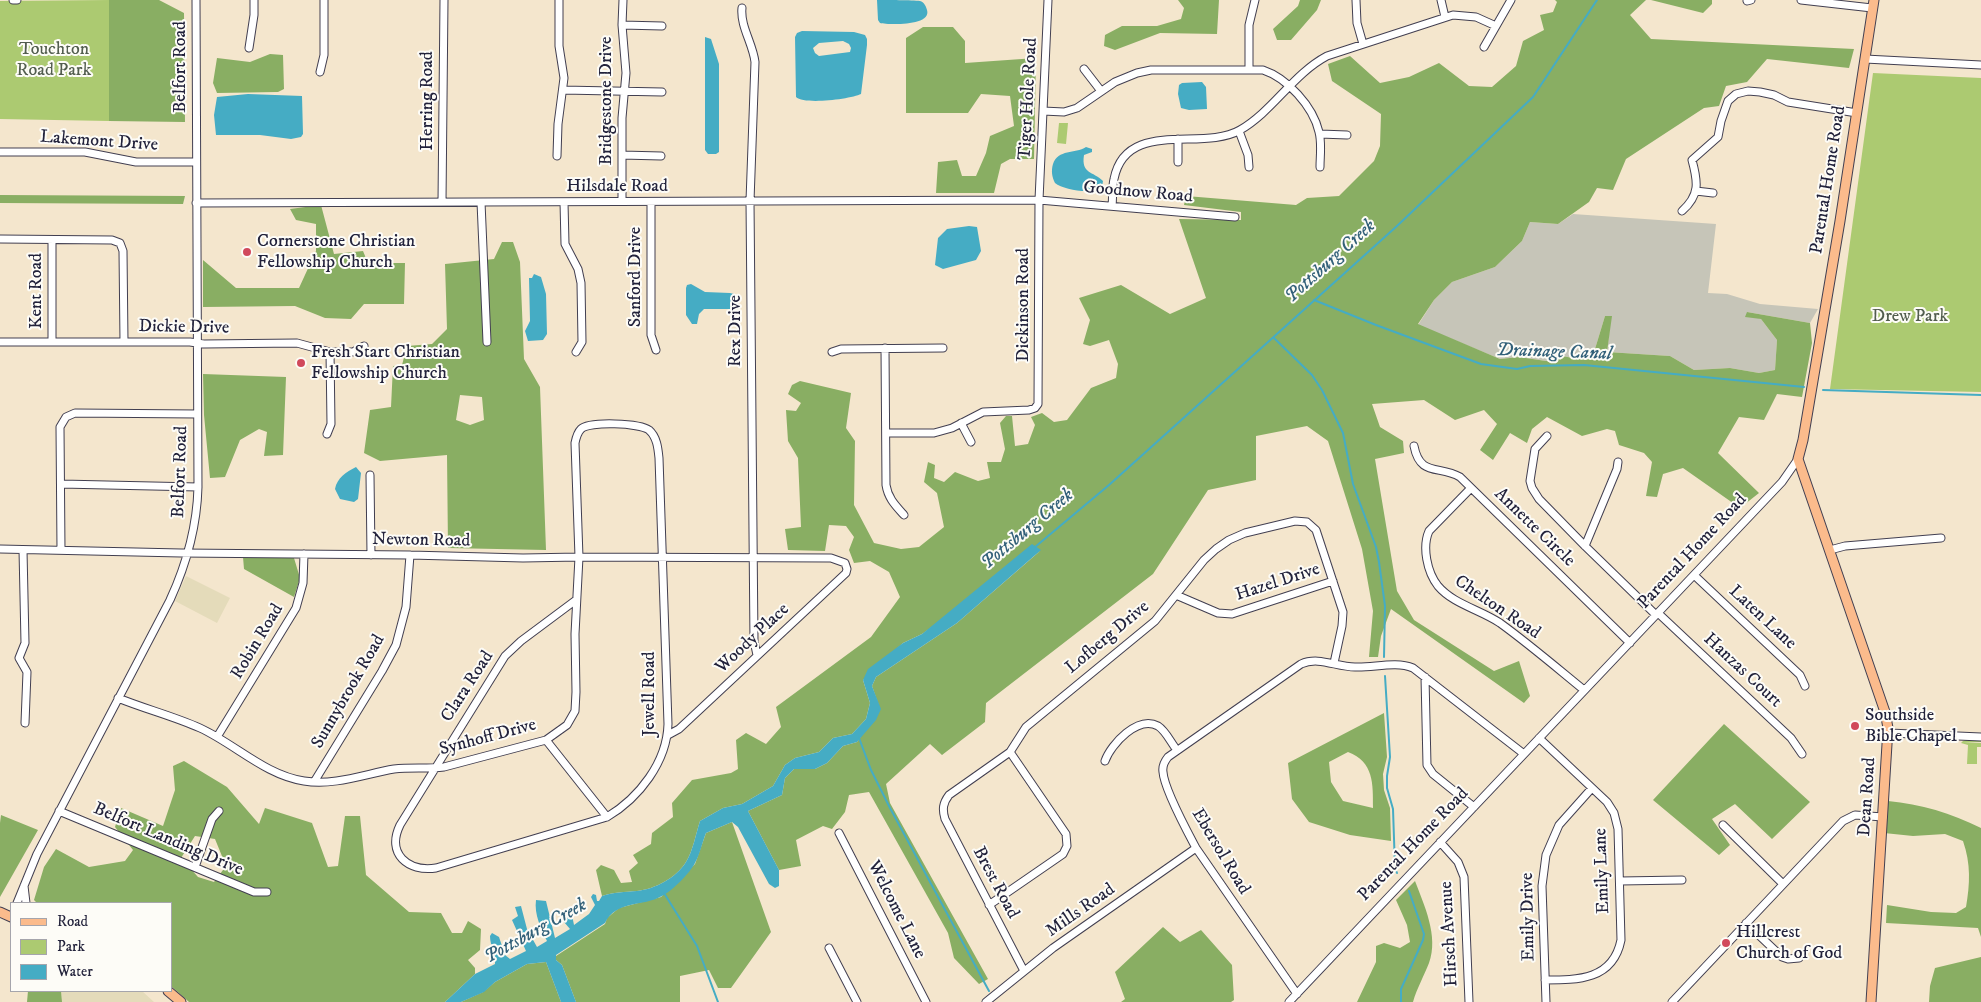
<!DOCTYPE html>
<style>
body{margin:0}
#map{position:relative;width:1981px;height:1002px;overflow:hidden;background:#f4e6cd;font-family:"IM FELL DW Pica",serif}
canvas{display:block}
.legend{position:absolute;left:10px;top:902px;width:162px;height:90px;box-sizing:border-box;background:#fdfcf7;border:1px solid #a5a5ac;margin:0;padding:6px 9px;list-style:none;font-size:15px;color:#22223b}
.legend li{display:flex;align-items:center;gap:10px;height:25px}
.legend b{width:25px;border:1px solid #a5a5ac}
</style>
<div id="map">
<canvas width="1981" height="1002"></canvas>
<ul class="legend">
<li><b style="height:6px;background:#fbbb8c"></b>Road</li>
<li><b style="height:14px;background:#acca71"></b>Park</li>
<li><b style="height:14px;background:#45acc4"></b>Water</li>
</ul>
</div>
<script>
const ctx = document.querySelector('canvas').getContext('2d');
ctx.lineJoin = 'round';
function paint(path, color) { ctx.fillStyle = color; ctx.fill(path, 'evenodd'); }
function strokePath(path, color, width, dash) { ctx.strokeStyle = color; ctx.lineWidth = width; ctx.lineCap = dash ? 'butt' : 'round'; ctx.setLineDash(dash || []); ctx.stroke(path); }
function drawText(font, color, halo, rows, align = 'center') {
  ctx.font = font + ' "IM FELL DW Pica",serif'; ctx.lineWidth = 4; ctx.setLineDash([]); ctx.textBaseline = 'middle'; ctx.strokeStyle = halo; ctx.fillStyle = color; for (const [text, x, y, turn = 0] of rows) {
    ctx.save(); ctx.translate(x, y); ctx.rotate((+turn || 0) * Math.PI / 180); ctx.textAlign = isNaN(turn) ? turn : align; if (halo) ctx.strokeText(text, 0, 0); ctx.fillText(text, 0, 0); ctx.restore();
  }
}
paint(new Path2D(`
 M186,576L230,598L217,623L175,601Z
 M61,991H142L154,1002H62Z`), '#e4dbba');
paint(new Path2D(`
 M1573,214L1716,224L1708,293L1727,294L1760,304L1818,309L1810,323L1747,312L1761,319L1777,340L1775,370L1759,373L1730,368L1694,370L1670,356L1607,352L1611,316H1605L1595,349L1589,358H1573L1562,356L1553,361H1546L1519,357L1500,359L1418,325L1434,300L1452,282L1495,267L1522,241L1530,222L1558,224Z`), '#c6c5b8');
paint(new Path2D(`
 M109,0V121L0,119V1Z
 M1873,73L1981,78V392L1830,389Z
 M1059,123H1068L1066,144L1057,143Z
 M1967,739L1981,740V742H1963L1981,743V747H1977V764H1967L1968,745L1961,743L1963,741Z`), '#acca71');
paint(new Path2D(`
 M109,0H159L184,13L185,122L109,121Z
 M1178,0H1219L1217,34L1160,33L1115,50L1104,46L1105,35L1122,26H1157L1181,19L1184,8Z
 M1300,0H1321L1317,10L1291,40H1277L1273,29L1298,6Z
 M1555,0H1646L1630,15L1651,39L1854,49L1849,68L1767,59L1747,82L1726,86L1719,106L1704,108L1626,159L1613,190L1597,188L1589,202L1558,224L1530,222L1522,241L1495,267L1452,282L1434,300L1418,324L1500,359L1519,357L1546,361H1553L1562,356L1573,358H1589L1595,349L1605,316H1612L1607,352L1670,356L1694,370L1730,368L1759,373L1775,370L1777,340L1761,319L1745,317L1747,312L1810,323L1812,343L1802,397L1777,394L1764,420L1739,417L1718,453L1759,493L1740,508L1683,468L1663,474L1657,497L1646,496L1652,462L1644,453L1619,445L1615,431L1607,429L1582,436L1547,417L1532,429L1527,443L1510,433L1493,460L1480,450L1497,424L1484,410L1455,420L1424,400L1372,404L1380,427L1403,441L1404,453L1375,459L1397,591L1414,620L1494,671L1519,661L1530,696L1524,703L1391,609L1381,636L1378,657H1369L1373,611L1362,549L1328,441L1307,426L1256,436V480L1208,490L1153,574L986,703L985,722L942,755L930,744L886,784L890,803L988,979L979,984L954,958L948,933L869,792L849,795L845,812L832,829L823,826L796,840L801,866L779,870L748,811L782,795L785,778L794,769H815L827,763L843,746L857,742L880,709L872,686L876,677L957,623L1040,551L922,634L903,643L863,680L870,703L866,719L852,734L833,738L819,752L795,758L785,765L773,786L742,804L723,808L700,821C696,833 693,851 686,862C676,878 655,889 637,891C625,892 613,892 602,896L596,870L601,865L614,870L621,883L632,882L629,871L638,863L633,855L651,844L652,833L673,817L672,803L692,780L731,773L738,769L736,740L746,733L766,744L781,727L776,707L871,637L900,597L889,572L870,561L854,563L849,550L854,537L846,526L829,525L825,551L788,550L785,529L801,527L798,458L788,441L786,410L796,411L801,403L788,394L792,385L800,381L851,393L846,428L855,441L854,505L874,543L901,549L919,547L944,527L937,493L924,482L928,462L935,465L934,478L944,482L955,472L978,481L990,478L987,462H1001L1005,449L1000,423L1006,416H1012L1015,446L1028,444L1035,425L1031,417L1042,413L1054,422L1067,420L1091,388L1116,378L1118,364L1109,340L1090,346L1083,344L1090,320L1079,298L1121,285L1170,314L1206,298L1179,219L1241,220V212L1184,205L1186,196L1296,205L1307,198L1339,196L1374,161L1380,146L1381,114L1332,81L1328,64L1350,56L1380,83L1409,77L1439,63L1469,86L1492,87L1516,66L1523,41L1544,30L1540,15L1553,12L1557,2Z
 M1651,0H1712V4L1703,13Z
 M923,27H953L965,41V63L1036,58L1034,159H1010L1001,164L994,193H936L938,162L957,160L962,176H976L986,153L990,136L1014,126L1010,96L981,94L968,113H906V38Z
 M270,54L283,55L284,89L278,92L217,93L213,83L217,58L250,62Z
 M0,195L185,196L183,204L0,203Z
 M321,205L334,254L363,251L368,263H405L404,304H364L351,319L325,318L295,306L203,307V260L236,288H299L316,251V224L296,220L290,209Z
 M502,242H513L520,262L524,359L540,387L546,550L448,548L447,455L380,461L364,453L370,410L391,407L393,366L402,365L407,346L432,344L447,329L445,264L494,259ZM460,395L482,397L484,420L470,425L456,420Z
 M203,374L286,377L283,455L264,456L267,432L259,429L240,440L225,477L210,478L204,415Z
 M243,557L294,558L300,578L294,597L244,569Z
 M1384,713L1387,757L1383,774L1384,790L1390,808L1391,841L1350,835L1309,822L1292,799L1288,763ZM1348,752C1374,762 1373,784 1373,808L1343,801L1331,782L1329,762Z
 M1724,724L1810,802L1772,839L1735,804L1712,819L1730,845L1719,855L1653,800Z
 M184,761L227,787L259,824L265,808L312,823L328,867L338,866L345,816H360L366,875L409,912L441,913L452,933H462L468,921L481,929L480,950L468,960L475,968V974L445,1002H189L171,986V903H37L34,900L44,867L56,849L89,867L125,861L133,850L115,827L121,808L163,826L175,790L173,766ZM195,836L215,839L226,866L214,882L198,877L181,858Z
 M1888,801C1921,804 1951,813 1981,828V937L1978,928L1886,923L1887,905L1931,912L1956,913L1966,907C1970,884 1971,864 1963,841L1945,834L1913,836L1884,833Z
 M1,815L38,830L0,897V823Z
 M732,822L771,932L731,988H718L709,970L680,976V1002H576L562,965L556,960V956L605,924L607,918L619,908L661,897L695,864L706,833Z
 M1415,881C1424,905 1439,936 1429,963C1424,976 1417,988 1413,1002H1357L1376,962V946L1384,943L1400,948L1410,942L1407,925L1396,900Z
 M1163,927L1180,942L1201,930L1232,965L1234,1000L1231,1002H1121L1125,999L1115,972Z
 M1981,957V1002H1929L1930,986L1935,968Z
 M546,962L561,1002H461L483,992L495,982L527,964Z
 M28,991H61L62,1002H27Z`), '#89ae63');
paint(new Path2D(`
 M877,0C887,0 912,0 920,1C924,2 926,6 927,10C932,26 889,25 880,23L878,20Z
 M802,31L854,32L865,35L867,39V45L861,94C851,99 804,105 796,97L795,37L797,33ZM843,41L849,44L851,48L850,52L819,56L815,53L813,48L819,43Z
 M705,37L711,39L719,64V152L716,154H708L705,150Z
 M1202,82L1206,87L1207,109L1189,110L1181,108L1178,94L1179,85L1182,83Z
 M248,94L302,96L303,134L301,137L291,139L260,135H216L214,115L217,97Z
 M1086,147L1092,149V152L1084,155C1081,174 1093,171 1103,181L1102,187C1093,195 1064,190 1055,183C1052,177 1051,171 1053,164C1058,149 1075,154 1086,147Z
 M969,226L977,227L981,251L976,260L943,269L935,265L938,238L947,229Z
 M534,274L541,277L546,294L547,334L543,340L528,341L525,331L530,321L529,278H532Z
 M691,284L705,292L730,293L734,294L736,301L735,307L731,309H704L699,314L697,324H692L686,315V288L687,285Z
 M356,467L361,473L358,499L354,502L340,499L335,489C337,478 346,472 356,467Z
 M1032,544L1041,550L957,623L876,677L872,686L881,709L876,720L857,742L843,746L827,763L815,769H794L785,778L782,795L748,811L779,870V886L775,888L769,884L738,827L732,822L706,833C702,843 700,854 695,863C690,873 672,891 662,896C643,907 616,900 605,923L556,955V960L562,965L576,1002H561L546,962L527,964L495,982L484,992L461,1002H445L475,974L495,964C496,954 490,946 490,936L492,933L499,937L505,955L510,959L526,951L512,920L518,916L515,907L521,906L527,929L537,947L547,941C541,929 534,914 536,900L546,901L555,938L570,929L564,922L565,916L568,914L572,915L574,925L589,914L595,905L591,897L593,894L596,895L597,901H599L602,896C613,892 625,892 637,891C655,889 676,878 686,862C693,851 696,833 700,821L723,808L742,804L773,786L785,765L795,758L819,752L833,738L852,734L866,719L870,703L863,680L868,669L903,643L922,634Z`), '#45acc4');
strokePath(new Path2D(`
 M1314,300L1376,325L1481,364L1517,369L1530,366L1584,365L1804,387
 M1274,338L1312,375L1322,390L1343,433L1353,484L1376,547L1379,562L1385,606L1384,657
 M1823,390L1981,395
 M1035,547L1109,485L1397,226L1533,97L1597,0
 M1385,676L1390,757L1387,776V788L1393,809L1395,868L1397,873
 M859,738L871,770L890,808L989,991
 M664,893L697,946L718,1002
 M1401,1002V989L1423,940L1424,934L1409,891`), '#45acc4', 2);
const minor = new Path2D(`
 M13,0H17
 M1356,0L1357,23L1363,44
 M1441,0L1445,17
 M1801,0L1872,8
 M1747,1L1751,0
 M742,8C740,26 753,44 755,62L750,201L754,641L757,655
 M622,25L662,26
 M1484,47L1511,0
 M249,48L254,15V0
 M1865,59L1981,65
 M1084,69L1101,91
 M1249,69V25L1255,0
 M320,72L324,55V0
 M563,90L662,92
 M1043,111L1064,112L1077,108L1115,82L1137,73L1151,70H1263C1287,78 1313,106 1319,132C1322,143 1320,156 1320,167
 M1239,131L1248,155L1249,167
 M1320,134L1347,135
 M1178,139V162
 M0,152H85L136,162H196
 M622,155L661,156
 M557,156L558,124L564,78L559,46V0
 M1696,191L1713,193
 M622,201V118L626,73L622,25L623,0
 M442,202L444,0
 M481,202L487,342
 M564,202L565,244L578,269L581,283L582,342L576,352
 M651,202V335L656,350
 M196,203L1039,200L1235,217
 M1112,206C1113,197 1112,187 1114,179C1126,118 1202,152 1240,130C1273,111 1293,74 1327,56L1453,15L1476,17L1496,26
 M1682,211C1700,195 1698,182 1692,160L1718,137L1721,121L1728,101L1736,94L1748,91L1760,92L1774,95L1788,102L1857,113
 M0,239L112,240L120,243L123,251L124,342
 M52,240V342
 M0,342H190L204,344L297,343L330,352H353L364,346
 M885,348L886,485C888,498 895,505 904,515
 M832,352L841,349L943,348
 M961,423L971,442
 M886,433H934L952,428L983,412L1029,410L1035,408L1038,404L1039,200L1048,0
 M327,434L331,424L330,352
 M1547,436L1535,449L1530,481L1532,488L1539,499L1585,546L1656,615
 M1414,446C1420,477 1439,465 1460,477L1630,643
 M370,475L371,555
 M61,484L198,487
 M1471,488L1429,531C1422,547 1427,572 1438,586C1453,604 1481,610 1500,623C1529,644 1557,668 1584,690
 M1585,546L1617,469L1618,462
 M0,549L181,553L410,555L523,558L579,557L831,558L845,563L847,569L846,573L679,729L668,735
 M23,550L25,643L19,658L27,672L25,723
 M61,550L60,427L66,417L75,413L197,414
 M1830,550L1845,546L1941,538
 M1694,575L1800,675L1805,686
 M1176,595L1218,613L1232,614L1333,581
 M1658,613L1791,738L1802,754
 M1425,677L1427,765L1433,774L1474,807
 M118,698C145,709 173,716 200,728C235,744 265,775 304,781C334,786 365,774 394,769C411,767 427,769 444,767L546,740L567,725L575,711L576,692L575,634L579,557L575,443C576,438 577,433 581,429C589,421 640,423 649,430C657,437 658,448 659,458L668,724C667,762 639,798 607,817L436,868C408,872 386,854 400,825L505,656L521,641L576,600
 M1889,733L1981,737
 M217,737L296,608L303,583L304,554
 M1539,738L1607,802L1614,813L1618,829L1621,940C1613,980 1578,980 1545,980
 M546,740L607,817
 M1105,761C1111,744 1138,715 1158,726C1166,731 1171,743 1177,750
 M314,782L382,671L396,645L406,607L410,555
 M59,811L254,892H267
 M1723,825L1783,884
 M839,833L926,1002
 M1440,842L1458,862L1464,877L1469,1002
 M195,867L212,819L219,811
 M1620,881L1682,880
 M24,886L26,903
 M17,903L37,854L170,600C187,563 197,527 198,487L196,0
 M989,905L1063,854L1067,846L1066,834L1010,752
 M1746,923L1782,957L1788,959L1799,958
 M829,948L857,1002
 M1024,971L945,819C942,809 943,803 949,795L1010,752L1026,727L1155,621L1204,560L1216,549L1229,540L1245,533L1295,521L1307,522L1316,530L1343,612L1342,626L1334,663
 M1297,994L1196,848C1187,831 1164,789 1163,772C1162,766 1164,762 1168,757L1301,664C1319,656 1336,667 1355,667C1373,668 1396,661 1413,668L1524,754
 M986,1002L1053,948L1196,848
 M1289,1002L1782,482L1798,459
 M1546,1002L1542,886L1546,855L1559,825L1592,788
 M1672,1002L1843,821L1855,815L1883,817`);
const major = new Path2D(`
 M0,912L11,917
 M168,991L181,1002
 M1871,1002L1888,728L1885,712L1798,459L1803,440L1840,221L1874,0`);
strokePath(minor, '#423f51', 9);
strokePath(major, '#423f51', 11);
strokePath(minor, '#fff', 7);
strokePath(major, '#fbbb8c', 9);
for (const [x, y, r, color] of [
 [247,252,5,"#d1495b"],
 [301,363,5,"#d1495b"],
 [1855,726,5,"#d1495b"],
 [1726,943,5,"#d1495b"]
]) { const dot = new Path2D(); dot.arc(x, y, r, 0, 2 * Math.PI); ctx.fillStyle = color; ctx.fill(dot); strokePath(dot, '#fdfcf7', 2); }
drawText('18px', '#525d4e', '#fdfcf7', [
 ["Touchton",54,50],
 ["Road Park",54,71],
 ["Drew Park",1910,317]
]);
drawText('18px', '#22223b', '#fdfcf7', [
 ["Belfort Road",181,67,-90],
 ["Tiger Hole Road",1029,99,-87],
 ["Herring Road",428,101,-90],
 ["Bridgestone Drive",607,101,-90],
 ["Lakemont Drive",99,142,4],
 ["Parental Home Road",1829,180,-81],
 ["Hilsdale Road",617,187],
 ["Goodnow Road",1138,193,5],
 ["Sanford Drive",636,277,-90],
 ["Kent Road",37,291,-90],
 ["Dickinson Road",1024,305,-90],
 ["Dickie Drive",184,328,1],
 ["Rex Drive",736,331,-90],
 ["Belfort Road",181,472,-88],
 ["Annette Circle",1534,528,44],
 ["Newton Road",421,541,1],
 ["Parental Home Road",1693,552,-47],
 ["Hazel Drive",1278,583,-18],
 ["Chelton Road",1497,608,34],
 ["Laten Lane",1762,618,43],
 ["Lofberg Drive",1108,638,-40],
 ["Woody Place",753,639,-43],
 ["Robin Road",258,642,-59],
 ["Hanzas Court",1742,671,43],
 ["Clara Road",468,687,-57],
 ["Sunnybrook Road",349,692,-60],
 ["Jewell Road",650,694,-90],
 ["Synhoff Drive",488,738,-15],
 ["Dean Road",1868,797,-86],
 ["Belfort Landing Drive",168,840,23],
 ["Parental Home Road",1414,845,-46],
 ["Ebersol Road",1220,852,59],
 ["Emily Lane",1603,871,-92],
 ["Brest Road",995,883,62],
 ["Welcome Lane",896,910,63],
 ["Mills Road",1081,911,-35],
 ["Emily Drive",1529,917,-91],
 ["Hirsch Avenue",1450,934,-93]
]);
drawText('18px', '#22223b', '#fdfcf7', [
 ["Cornerstone Christian",257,242],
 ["Fellowship Church",257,263],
 ["Fresh Start Christian",311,353],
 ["Fellowship Church",311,374],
 ["Southside",1865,716],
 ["Bible Chapel",1865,737],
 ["Hillcrest",1736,933],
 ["Church of God",1736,954]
], 'left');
drawText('italic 19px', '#326079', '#fdfcf7', [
 ["Pottsburg Creek",1331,262,-42],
 ["Drainage Canal",1554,353,2],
 ["Pottsburg Creek",1028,530,-40],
 ["Pottsburg Creek",536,932,-29]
]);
</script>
